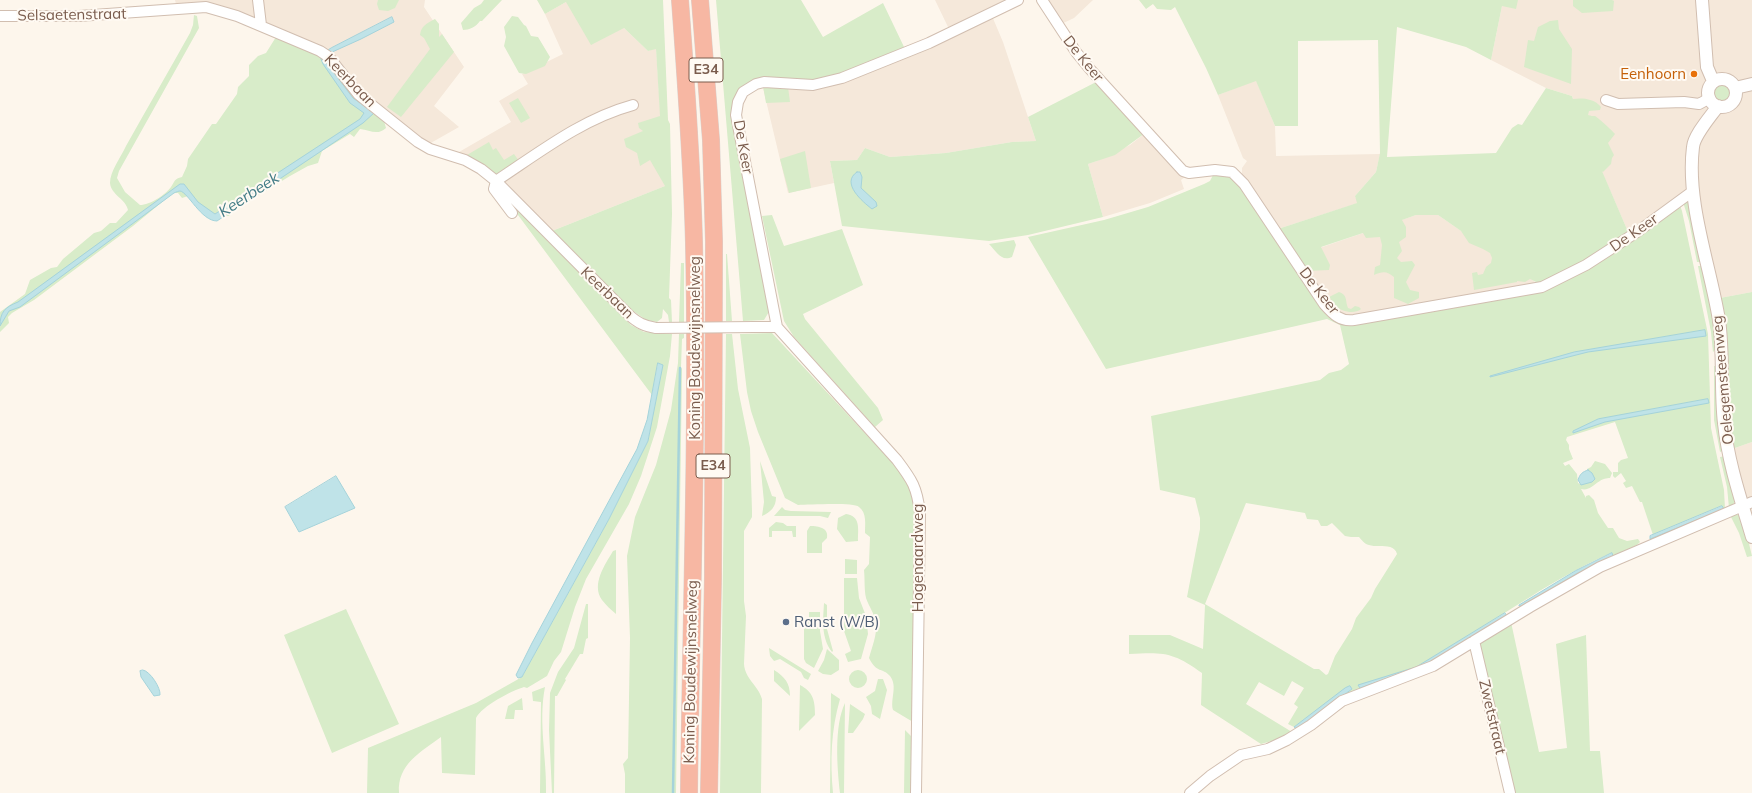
<!DOCTYPE html>
<style>
body{margin:0}
canvas{display:block;background:#fdf6ec}
</style>
<canvas width="1752" height="793"></canvas>
<script>
const ctx = document.querySelector('canvas').getContext('2d');
ctx.lineJoin = 'round';
function paint(path, color) { ctx.fillStyle = color; ctx.fill(path, 'evenodd'); }
function strokePath(path, color, width, dash) { ctx.strokeStyle = color; ctx.lineWidth = width; ctx.lineCap = dash ? 'butt' : 'round'; ctx.setLineDash(dash || []); ctx.stroke(path); }
function drawText(font, color, halo, rows, align = 'center') {
  ctx.font = font + ' Mulish,sans-serif'; ctx.lineWidth = 4; ctx.setLineDash([]); ctx.textBaseline = 'middle'; ctx.strokeStyle = halo; ctx.fillStyle = color; for (const [text, x, y, turn = 0] of rows) {
    ctx.save(); ctx.translate(x, y); ctx.rotate((+turn || 0) * Math.PI / 180); ctx.textAlign = isNaN(turn) ? turn : align; if (halo) ctx.strokeText(text, 0, 0); ctx.fillText(text, 0, 0); ctx.restore();
  }
}
paint(new Path2D(`
 M175,0H425L424,7L464,67L434,106L459,127L429,144L250,17L176,4Z
 M935,0H1024L992,16L1003,42L1036,141L1012,142L946,153L890,157L865,148L857,160L830,161L834,183L788,193L763,88V80L808,82L927,39L949,29Z
 M1038,0H1093L1074,18L1055,27Z
 M1518,0H1752V292L1720,298L1700,210L1697,185L1629,234L1599,165L1572,96L1546,88L1491,60L1502,6Z
 M566,2L624,28L648,51L656,48L665,186L552,231L504,181L477,160L459,152L511,122L499,101L528,84L522,74L563,54L545,14Z
 M1256,80L1275,126L1276,156L1380,154L1376,172L1355,196L1358,203L1278,229L1232,172L1242,174V168L1247,161L1243,158L1218,95Z
 M1148,131L1186,176L1181,180L1184,189L1150,203L1103,217L1088,164L1097,161L1130,145Z
 M1416,215H1438L1538,284L1352,318L1332,309L1296,256Z
 M1752,442V523L1732,449Z`), '#f5e8da');
paint(new Path2D(`
 M378,0H399L395,8L388,11L379,10L377,4Z
 M484,0H502L482,21H480C476,27 469,30 463,30L461,23L474,8L481,4Z
 M537,0H663L668,120L670,124L672,214L669,298L671,300L672,322H669L668,315L663,309L662,318L657,322L646,320L632,310L552,231L665,186L650,160L640,166L637,153L626,147L624,139L643,131L639,128L638,123L660,116L656,49L648,51L624,28L591,45L566,2L545,14Z
 M716,0H801L823,37L883,3L905,49L837,76L819,81H751L746,84L737,94L770,310L764,320L743,321Z
 M1139,0H1518L1516,9L1502,6L1491,60L1466,47L1397,27L1387,157L1496,153L1512,128L1518,124L1522,125L1546,88L1572,96L1573,99C1581,98 1594,98 1601,107L1600,110L1589,111L1588,115C1591,116 1593,116 1595,116C1597,117 1613,131 1615,134L1608,143L1614,155L1612,158L1611,164L1603,172L1602,171L1629,234L1679,203L1682,211L1708,334L1711,428L1724,490L1725,509L1651,539L1723,509L1721,506L1653,535L1642,502H1640L1632,486L1626,488L1623,483L1626,481L1621,473L1615,478L1613,476V472H1618V463L1621,460L1628,458L1615,422L1567,437L1566,440L1569,445V449L1573,459L1563,463L1565,466L1569,464L1577,474L1578,483L1580,484L1583,479L1590,480L1591,478L1588,474L1587,469L1591,467L1595,461L1605,464L1612,473L1610,478C1607,478 1602,479 1600,481C1593,485 1589,491 1581,489L1586,498V496L1589,495L1594,500L1598,513L1608,528H1613L1619,538L1627,541L1638,539L1640,542L1637,545L1613,556L1611,553C1556,577 1505,614 1454,645C1456,654 1446,663 1437,665C1435,665 1432,665 1430,666L1428,671C1424,672 1422,671 1419,671C1414,671 1368,687 1365,690L1360,689L1328,706L1352,689L1351,688L1345,689L1294,727L1288,724L1298,707L1294,704L1304,688L1292,681L1284,696L1259,682L1246,704L1292,732L1275,740L1261,744L1201,705L1202,673C1173,652 1164,652 1129,654V635H1170L1203,649L1205,605L1187,597L1200,529V518L1195,498L1160,490L1151,416L1320,380L1329,373L1341,370L1349,364L1340,325L1327,319L1106,369L1028,237L1104,220L1148,207L1204,184L1210,181L1214,173C1226,173 1233,176 1242,185L1324,308C1332,318 1340,325 1354,323L1548,288L1530,279L1525,282L1517,281V282L1474,290L1472,273L1477,272L1478,275L1483,274L1486,267L1491,263L1492,258L1490,253L1483,249L1469,243L1461,231L1438,215H1416L1402,220L1406,227V237L1399,242L1402,251L1397,258L1401,262L1412,261L1415,265L1406,282L1410,290L1419,292V298L1408,304L1394,298V277C1387,271 1383,271 1374,275L1375,267L1380,265L1382,245L1380,237L1366,238L1363,233L1321,247L1330,265L1329,270L1306,271L1278,229L1357,203L1355,196L1376,172L1380,153L1378,40L1298,41V126H1275L1256,81L1218,95L1206,68L1175,7L1171,10L1157,9L1153,4L1146,9ZM1246,503L1305,513L1307,519L1318,520L1321,526H1327L1332,523L1345,536L1351,537H1359C1362,540 1364,544 1369,545C1377,548 1394,542 1397,554L1375,589L1371,598L1356,618L1352,629L1335,656L1328,674L1326,675L1319,669H1314L1205,604Z
 M1573,0H1612L1614,1L1613,11L1582,13L1573,6Z
 M194,15L197,16L199,28L119,171L117,178L125,192L140,205C150,205 165,195 171,187C175,181 174,179 182,177L187,166L188,159L212,124H216L237,94L238,87L249,76V65L258,56L266,53L276,37L319,54L384,121L386,128C377,136 370,130 360,129L354,137L350,134L322,151L318,163L308,166L290,176L236,209L229,216L213,215L188,196L182,198L178,193H173L133,226L34,300L12,313L8,317L9,323L0,332V312L25,294L30,280L51,268L57,267L63,259L94,233L101,231L110,223H116L128,210C126,199 111,195 110,183C110,171 121,157 126,146C147,108 169,71 190,33L193,25Z
 M512,16L518,17L524,25L526,26L531,36L538,37L550,57L545,66L526,74L519,73L504,46L506,37L504,27Z
 M435,19L439,24V37L442,34L454,52L401,117L387,107L430,49L424,38L420,35C421,26 427,23 435,19Z
 M1558,20L1559,29L1572,49L1571,84L1524,67L1528,40L1534,41L1538,27L1550,21Z
 M1100,80L1148,131L1115,155L1088,164L1103,217L1028,235L989,241L842,226L830,161L857,160L865,148L890,157L946,153L1012,142L1036,141L1028,117Z
 M1712 92a10 10 0 1 1 20 0a10 10 0 1 1-20 0Z
 M763,86L788,87L790,102L766,103Z
 M518,98L530,118L521,123L509,103Z
 M489,142L493,150L496,148L504,160L514,154L519,161L496,174L467,155Z
 M805,151L811,188L789,193L780,159Z
 M1686,200L1689,201L1702,262H1697L1689,221L1683,202Z
 M516,208L631,325L644,332L672,334L670,356L657,427L641,476L629,504L586,579L575,607L561,652L554,661L547,676L527,688L524,687C511,691 482,706 476,718L475,775L442,773L441,737C421,752 397,764 399,793H367L368,748L476,703L522,677L609,519L648,441L662,365L658,363L652,395L515,211Z
 M772,215L784,246L842,229L863,285L803,314L805,319L878,408L883,420L875,427L794,337L784,321L762,216Z
 M1014,240L1016,245L1012,257C1001,262 996,251 989,244Z
 M726,254H727L732,321H726Z
 M681,263H684V322H679Z
 M1698,266H1703L1710,297L1716,349L1713,352L1711,332Z
 M1339,292C1348,295 1345,301 1348,308L1351,309L1355,306L1359,307L1361,309C1354,315 1341,311 1335,306C1333,303 1331,299 1329,297Z
 M1752,292V442L1732,449L1720,298Z
 M772,333L900,471L909,485L914,498L913,722L893,710C890,699 898,686 890,676C882,667 877,674 869,658C872,647 877,635 876,624C875,614 869,607 866,598C864,589 865,579 864,570L869,564L870,537L865,533C865,524 867,513 859,507C853,502 808,505 798,505L785,498L758,432L751,411L747,392L740,334Z
 M679,334H684V338L682,339L681,367L682,369L676,793H625V774L623,764L628,758L630,638L627,556L635,517L656,465L671,410L678,363Z
 M726,334H732L738,389L750,448L752,511V517L744,531V601L746,616L744,664C745,679 758,685 762,699L761,793H720Z
 M1714,366H1716L1724,450L1720,452L1714,420Z
 M1726,456L1736,501L1729,508L1727,487L1720,457Z
 M760,461L772,496L776,497C776,507 771,512 762,516L764,502Z
 M782,507L785,510L791,511L831,512L828,518L820,516H774Z
 M846,514C861,516 858,529 858,541L846,542L837,529L838,518Z
 M1734,514L1741,516L1743,519L1752,556L1747,557L1739,533L1731,517V515Z
 M776,522L783,523L787,526H796V537H793L792,531H772V537H769V528Z
 M810,526C819,526 829,528 827,538L822,543V553H807V531Z
 M616,550V614C611,610 606,605 602,600C591,584 605,565 613,551Z
 M845,559L857,560V574H845Z
 M844,578H857L859,598L866,616L868,634L861,659L848,662L845,654L851,651L844,631Z
 M824,603L827,605V629L833,651L832,652C821,638 823,620 824,603Z
 M586,604H588V638L586,639L583,654H580L565,679L566,680L557,696H555L554,793H552L549,730L550,693L558,672L574,648Z
 M346,609L399,724L332,753L284,635Z
 M809,612H820V631L823,649L814,668L806,663L804,659V620H809Z
 M1511,622L1539,752L1567,748L1556,644L1586,635L1590,751H1600L1604,793H1515L1479,644Z
 M769,648L811,674L808,680L804,678L801,672L780,659L774,661L770,656Z
 M827,649L839,660V670L831,675L823,674L818,671L824,660Z
 M849 679a9 9 0 1 1 18 0a9 9 0 1 1-18 0Z
 M774,670C785,677 790,683 790,696L774,681Z
 M878,679H883L887,690L880,719L872,714L871,706L866,697L875,691Z
 M800,685C813,692 815,700 815,715L799,731Z
 M545,687C538,723 547,758 546,793H540L541,702L533,701L532,692Z
 M831,693L840,699C831,730 830,761 833,793H830Z
 M522,698L523,710H515L514,719H505L508,706Z
 M845,703L844,793H840C837,767 834,726 845,703Z
 M850,704L865,714L863,719L853,733H848Z
 M905,730L911,736L912,742V793H904Z`), '#d8ecc9');
const water = new Path2D(`
 M392,17L394,22L361,39L330,53L328,50L331,48Z
 M322,57L353,98L374,113L363,123L217,221C201,221 188,192 180,191C179,191 176,192 174,193L20,307L9,311L0,326C0,312 5,307 18,302L180,184H184L198,202L215,214L360,119L364,113L350,103L323,64L321,59Z
 M857,172H860L862,177L861,188L876,202L877,206L872,209C863,202 840,183 857,172Z
 M1705,330L1706,336L1588,352L1490,377V376L1574,352Z
 M658,363L663,365L648,441L609,519L523,675L522,677L518,678L516,675L532,643L637,449L647,420Z
 M1708,399L1709,403L1605,422L1573,433V431L1598,419Z
 M1588,470L1592,473L1595,479L1592,482L1581,485L1578,480C1580,474 1582,472 1588,470Z
 M336,476L355,508L299,532L285,507Z
 M1722,506L1724,509L1719,511L1650,539V536Z
 M1612,553L1613,556L1576,574L1522,606H1519V605L1575,571Z
 M1505,613L1507,616L1425,665L1360,688L1358,685L1416,667Z
 M143,670C150,671 161,688 160,695L154,696L141,677L140,671Z
 M1350,686L1352,689L1297,729L1294,727L1345,688Z`);
paint(water, '#bfe3e8');
strokePath(water, '#a5d3da', 1);
strokePath(new Path2D(`
 M673,793L680,368`), '#a5d3da', 2.5);
const minor = new Path2D(`
 M258,0L261,25
 M1042,0L1076,52L1089,68L1183,171L1189,173L1215,170L1232,172L1244,184L1324,304C1333,314 1340,322 1354,320L1542,287L1586,265L1637,232L1693,191
 M0,16H79L206,7L237,16L320,51L329,57L358,94L418,142L430,149L465,160L481,169L496,181L629,315C638,323 644,326 656,328
 M1606,100L1618,104L1684,102L1699,104L1710,98
 M496,181C540,152 582,119 633,105
 M496,181L494,189L512,213
 M754,327H777
 M1474,641L1510,793
 M916,793L920,513C917,487 912,480 897,460L777,327L736,115L738,102L743,92L756,84L764,82L813,85L842,78L929,43L1018,0
 M1190,793L1210,776L1241,755L1268,749L1287,740L1311,725L1342,701L1433,666L1530,607L1600,567L1752,502`);
const tertiary = new Path2D(`
 M1702,0L1707,67L1713,81
 M1708 93a14 14 0 1 1 28 0a14 14 0 1 1-28 0Z
 M1735,88L1752,84
 M1718,106C1711,116 1694,135 1693,147C1686,202 1710,265 1719,320C1724,355 1720,389 1724,423C1728,462 1741,500 1752,537`);
const motorway = new Path2D(`
 M680,0C686,81 692,162 694,243C698,426 691,610 689,793
 M700,0L711,140L714,242L713,577L709,793`);
strokePath(minor, '#d1beb0', 12);
strokePath(tertiary, '#d1beb0', 14);
strokePath(motorway, '#dad1cd', 18);
strokePath(minor, '#fff', 10);
strokePath(tertiary, '#fff', 12);
strokePath(motorway, '#f7b7a3', 17);
const minorBridge = new Path2D(`
 M656,328L754,327`);
strokePath(minorBridge, '#d1beb0', 12, []);
strokePath(minorBridge, '#fff', 10);
for (const [x, y, r, color] of [
 [1694,74,4,"#e8710a"],
 [786,622,4,"#5c6f8a"]
]) { const dot = new Path2D(); dot.arc(x, y, r, 0, 2 * Math.PI); ctx.fillStyle = color; ctx.fill(dot); strokePath(dot, '#fffaf3', 1.5); }
for (const [x, y, w] of [
 [706,70,34],
 [713,466,34]
]) { const box = new Path2D(); box.roundRect(x - w / 2, y - 12, w, 24, 3); ctx.fillStyle = '#fffaf3'; ctx.fill(box); strokePath(box, '#7a5c4d', 1); }
drawText('bold 14px', '#7a5c4d', null, [
 ["E34",706,70],
 ["E34",713,466]
]);
drawText('15px', '#7a5c4d', '#fffaf3', [
 ["Selsaetenstraat",72,15,-1],
 ["De Keer",1083,59,51],
 ["Keerbaan",350,81,46],
 ["De Keer",743,147,80],
 ["De Keer",1634,233,-35],
 ["De Keer",1319,291,52],
 ["Keerbaan",607,293,44],
 ["Koning Boudewijnsnelweg",695,348,-90],
 ["Oelegemsteenweg",1723,380,-95],
 ["Hogenaardweg",918,558,-90],
 ["Koning Boudewijnsnelweg",691,672,-89],
 ["Zwetstraat",1492,717,77]
]);
drawText('15px', '#c56008', '#fffaf3', [
 ["Eenhoorn",1686,74]
], 'right');
drawText('15px', '#4e5e75', '#fffaf3', [
 ["Ranst (W/B)",794,622]
], 'left');
drawText('italic 16px', '#437c86', '#fffaf3', [
 ["Keerbeek",249,195,-33]
]);
</script>
